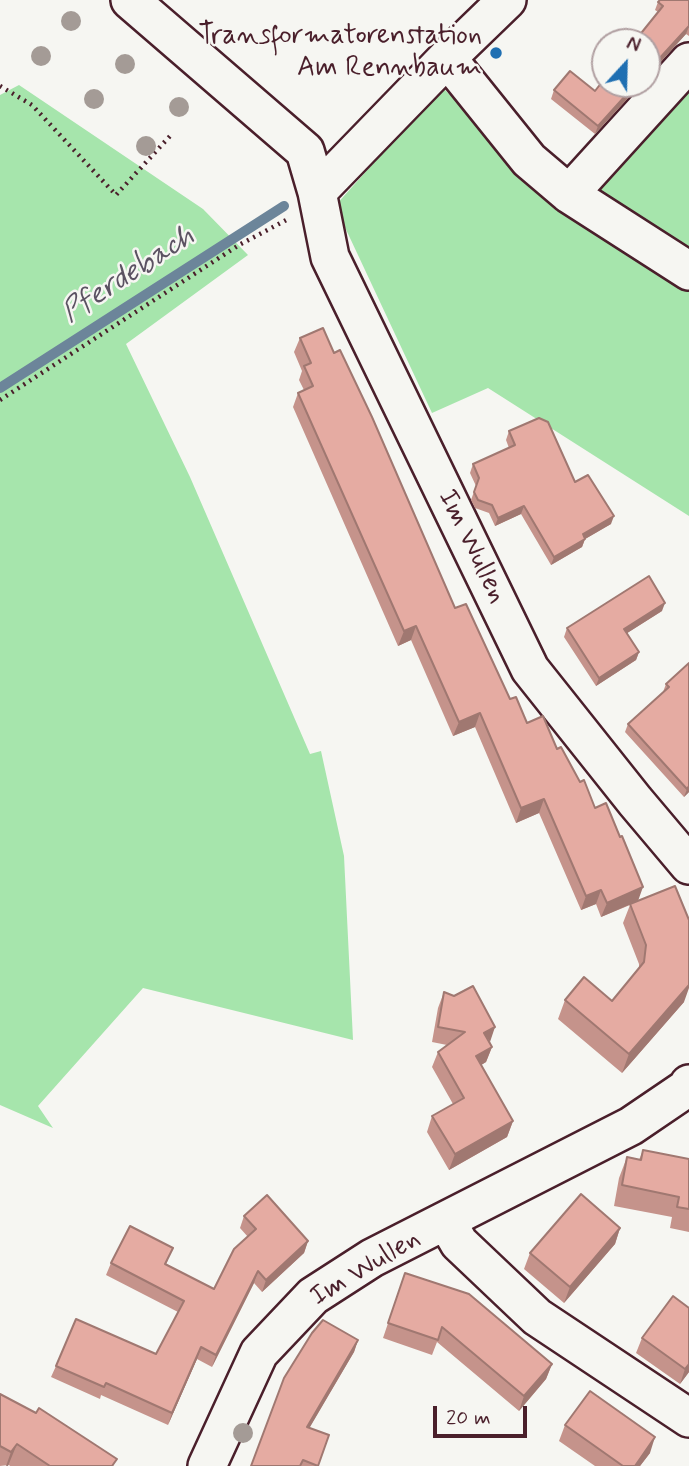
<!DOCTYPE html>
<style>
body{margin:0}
#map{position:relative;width:689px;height:1466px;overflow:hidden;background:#f6f6f2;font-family:Mynerve,sans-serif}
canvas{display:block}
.north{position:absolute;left:591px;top:28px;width:70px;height:70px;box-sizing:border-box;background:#f6f6f2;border:2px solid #b1a0a2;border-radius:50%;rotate:22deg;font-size:19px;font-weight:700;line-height:28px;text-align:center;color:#4a1f2b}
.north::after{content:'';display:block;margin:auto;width:24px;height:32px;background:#1f6fb2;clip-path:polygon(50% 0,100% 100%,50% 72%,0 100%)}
.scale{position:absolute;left:433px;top:1406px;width:94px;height:32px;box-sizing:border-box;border:4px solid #4a1f2b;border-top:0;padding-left:9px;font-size:21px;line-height:24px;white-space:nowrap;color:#4a1f2b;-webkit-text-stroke:5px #f6f6f2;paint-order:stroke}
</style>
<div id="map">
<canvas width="689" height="1466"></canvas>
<div class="north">N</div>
<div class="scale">20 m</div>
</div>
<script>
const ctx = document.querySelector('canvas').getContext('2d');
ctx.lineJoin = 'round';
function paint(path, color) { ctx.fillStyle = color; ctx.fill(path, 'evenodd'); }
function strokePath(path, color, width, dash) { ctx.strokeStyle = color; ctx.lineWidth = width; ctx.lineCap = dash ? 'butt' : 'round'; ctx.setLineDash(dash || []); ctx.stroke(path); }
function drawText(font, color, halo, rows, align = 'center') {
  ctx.font = font + ' Mynerve,sans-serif'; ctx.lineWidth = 5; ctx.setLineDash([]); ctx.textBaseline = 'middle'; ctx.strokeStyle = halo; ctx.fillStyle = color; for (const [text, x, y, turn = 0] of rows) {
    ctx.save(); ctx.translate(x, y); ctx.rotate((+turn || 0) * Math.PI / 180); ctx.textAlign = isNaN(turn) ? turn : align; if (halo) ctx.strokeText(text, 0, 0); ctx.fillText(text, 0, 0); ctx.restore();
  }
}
paint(new Path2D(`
 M689,79V516L488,388L432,413L335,206L442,87L571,216Z
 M19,85L203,209L248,255L126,344L190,477L310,754L321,751L344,856L353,1040L143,988L38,1106L53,1128L0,1105V95Z`), '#a6e5ac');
strokePath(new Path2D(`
 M0,388L284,206`), '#6c859a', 10);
const street = new Path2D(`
 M130,0L305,151L317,192L330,257L530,669L635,801L689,865
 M447,58L529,160L569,194L689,271
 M317,192L447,58L507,0
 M569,194L689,62
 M447,1222L459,1243L537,1317L689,1418
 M207,1466L259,1353L313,1296L372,1258L631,1126L687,1088L689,1084`);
strokePath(street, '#4a1f2b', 42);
strokePath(new Path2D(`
 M0,86L32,105L116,195L170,136
 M0,400L239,245L290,218`), '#4a1f2b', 4.5, [2, 5]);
strokePath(street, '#f6f6f2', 37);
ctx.fillStyle = '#a49b96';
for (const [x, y] of [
 [71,21],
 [41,56],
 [125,64],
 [94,99],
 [179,107],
 [146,146],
 [243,1433]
]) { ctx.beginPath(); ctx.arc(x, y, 10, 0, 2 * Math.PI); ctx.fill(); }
paint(new Path2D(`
 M689,0V36L686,34L647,77V42L658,12L655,10L658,2Z
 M605,84H641L595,134L551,99L554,90L595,91Z
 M300,338L334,353L455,608L510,699L527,723L557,749L595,808L684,1002L622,1073L558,1019L565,1000L612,1001L639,969V964L623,923L630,905L601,917L596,904L581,910L539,813L516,823L475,727L453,736L411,640L398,646L293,407L298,393L304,390L299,380L302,371L294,352Z
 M509,431L575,482L611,524L585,539L582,547L551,565L521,514L495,526L489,513L475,508L471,500L476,486L470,473L473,464L509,448L506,440Z
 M662,611L627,633L639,652L636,660L596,686L564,637L567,628Z
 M689,663V792L684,797L625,732L628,724L663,692L666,684Z
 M444,992L490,1042L492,1047L486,1062L481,1065L513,1121L507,1137L449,1170L427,1132L432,1116L453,1104L432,1067L438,1052L447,1045L432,1042L438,1008Z
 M643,1150L689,1159V1232L670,1228L672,1217L614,1206L619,1178L627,1157L639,1160Z
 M244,1216L308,1241L304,1253L262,1292L254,1283L212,1367L197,1359L168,1425L101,1395L100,1399L51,1377L56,1366L156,1354L178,1312L106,1275L111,1263L168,1260L166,1264L214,1289L248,1237L240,1228Z
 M620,1228L615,1244L564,1303L524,1269L530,1253Z
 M405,1273L552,1364L546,1379L519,1411L437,1342L432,1355L383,1338Z
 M642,1338L689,1372L680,1384L636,1353Z
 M358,1340L354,1352L309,1428L318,1466H251Z
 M0,1394L114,1466H10L9,1465L0,1466Z
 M565,1425L650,1453L640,1466H595L559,1441Z`), '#c5938b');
paint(new Path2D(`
 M689,26L686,34L647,77V72Z
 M636,84H641L595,134L598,126Z
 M524,506L521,514L495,526L498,518Z
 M614,516L611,524L580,542L583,534Z
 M585,539L582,547L551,565L554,557Z
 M665,603L662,611L621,637L624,629Z
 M416,626L411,640L398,646L404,631Z
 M639,652L636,660L596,686L599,678Z
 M480,713L475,727L453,736L459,722Z
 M689,786V792L684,797L687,789Z
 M544,799L539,813L516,823L521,808Z
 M643,887L638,901L601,917L607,903Z
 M601,890L596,904L581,910L586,896Z
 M689,985V988L684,1002L622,1073L629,1054Z
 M495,1027L490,1042L484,1033Z
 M492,1047L486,1062L470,1072L476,1056Z
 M513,1121L507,1137L449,1170L455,1154Z
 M620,1228L615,1244L564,1303L570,1287Z
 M308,1241L304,1253L262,1292L266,1280Z
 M258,1271L254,1283L212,1367L216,1355Z
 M358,1340L354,1352L303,1439L307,1427Z
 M201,1347L197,1359L168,1425L172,1413Z
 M552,1364L546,1379L519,1411L524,1396Z
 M689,1364V1372L680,1384L685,1369Z
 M655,1437L650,1453L640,1466H635Z
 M17,1444L8,1466H6L11,1452Z`), '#a07871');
const building = new Path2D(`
 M660,0H689V26L647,72V42H634L663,6L658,2Z
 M570,71L595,91L605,78V84H636L598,126L554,90Z
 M323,328L334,353L340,350L372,417L455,608L466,604L510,699L516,697L527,723L543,716L557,749L561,747L580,782L584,780L595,808L606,803L620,837L622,836L643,887L607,903L601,890L586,896L544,799L521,808L480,713L459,722L416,626L404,631L298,393L313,386L304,366L311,363L300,338Z
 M539,418L548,422L575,482L588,475L614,516L583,534L585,539L554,557L524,506L498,518L492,505L478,500L474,492L479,478L473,464L515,445L509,431Z
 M649,576L665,603L624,629L639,652L599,678L567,628Z
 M689,663V786L687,789L628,724L669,687L666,684Z
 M675,886L689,920V985L629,1054L565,1000L584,977L612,1001L644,962L646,945L630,904Z
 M473,986L495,1027L484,1033L492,1047L476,1056L513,1121L455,1154L432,1116L464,1098L438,1052L465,1032L438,1027L444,992L454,996Z
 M643,1150L689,1159V1209L677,1207L679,1197L622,1185L627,1157L641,1160Z
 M581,1194L620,1228L570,1287L530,1253Z
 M267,1195L308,1241L266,1280L258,1271L216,1355L201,1347L172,1413L106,1383L104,1387L56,1366L76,1319L156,1354L184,1301L111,1263L130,1226L173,1248L165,1264L214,1289L234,1249L256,1229L244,1216Z
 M405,1273L469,1294L552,1364L524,1396L442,1327L438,1340L388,1323Z
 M673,1296L689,1308V1364L685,1369L642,1338Z
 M323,1320L358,1340L307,1427L329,1435L318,1466L303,1460L300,1466H251L284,1378L312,1333Z
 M590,1391L655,1437L635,1466H623L565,1425Z
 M0,1394L36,1413L39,1408L117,1459L112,1466H50L17,1444L11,1452L0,1446Z`);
paint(building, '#e5aba2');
strokePath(building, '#a07871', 2);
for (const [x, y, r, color] of [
 [496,53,7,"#1f6fb2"]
]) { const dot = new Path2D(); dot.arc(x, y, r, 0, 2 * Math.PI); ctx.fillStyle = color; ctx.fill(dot); strokePath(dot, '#f6f6f2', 2.5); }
drawText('28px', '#4a1f2b', '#f6f6f2', [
 ["Transformatorenstation",482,37],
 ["Am Rennbaum",482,69]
], 'right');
drawText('28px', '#4a1f2b', '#f6f6f2', [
 ["Im Wullen",471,547,64],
 ["Im Wullen",366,1269,-31]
]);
drawText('italic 30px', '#5b5262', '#f6f6f2', [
 ["Pferdebach",129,276,-33]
]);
</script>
